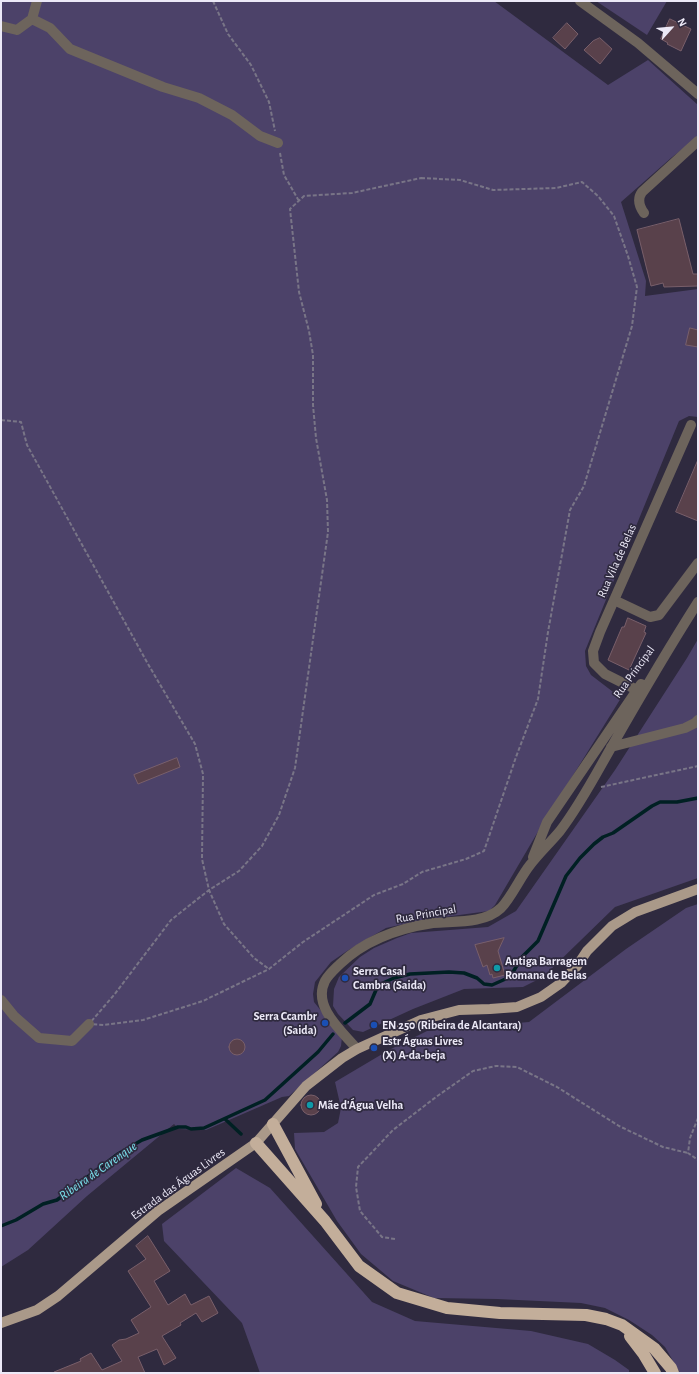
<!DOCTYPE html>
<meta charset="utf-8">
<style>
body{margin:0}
#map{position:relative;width:699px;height:1374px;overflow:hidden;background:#2f2a3f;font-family:"Alegreya Sans",sans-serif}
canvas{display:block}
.frame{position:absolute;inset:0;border:2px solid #ece9f7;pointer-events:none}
.north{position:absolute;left:651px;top:8px;width:40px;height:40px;-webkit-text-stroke:3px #2f2a3f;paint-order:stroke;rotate:63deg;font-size:11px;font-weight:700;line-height:16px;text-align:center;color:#ece9f7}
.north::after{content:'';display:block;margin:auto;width:14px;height:18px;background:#ece9f7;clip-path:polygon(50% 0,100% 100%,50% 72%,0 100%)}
</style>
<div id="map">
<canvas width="699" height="1374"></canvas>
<div class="frame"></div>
<div class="north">N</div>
</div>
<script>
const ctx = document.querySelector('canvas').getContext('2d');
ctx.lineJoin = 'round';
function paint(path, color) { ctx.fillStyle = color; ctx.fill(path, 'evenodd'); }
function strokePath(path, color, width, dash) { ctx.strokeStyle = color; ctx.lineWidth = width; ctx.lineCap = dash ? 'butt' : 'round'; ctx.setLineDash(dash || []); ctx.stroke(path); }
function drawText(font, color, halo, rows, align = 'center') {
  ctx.font = font + ' "Alegreya Sans",sans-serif'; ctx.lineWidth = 3.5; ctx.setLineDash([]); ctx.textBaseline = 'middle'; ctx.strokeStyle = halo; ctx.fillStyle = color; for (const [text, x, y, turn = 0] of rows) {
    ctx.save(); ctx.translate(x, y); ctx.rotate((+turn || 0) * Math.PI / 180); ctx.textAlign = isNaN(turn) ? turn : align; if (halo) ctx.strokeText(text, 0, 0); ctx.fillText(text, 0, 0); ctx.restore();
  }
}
paint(new Path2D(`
 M1,1H494L608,85L648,60L698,105V137L671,158L621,202L646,281L645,296L698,289V417L689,416L679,421L585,651L586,666L591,675L621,698L536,835L495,905L489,911L422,920L386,928L347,951L331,962L315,982L313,994L314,1002L342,1037L341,1046L338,1052L289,1096L282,1097L206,1130L179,1129L174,1124L87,1196L28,1250L1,1267Z
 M596,1H667L647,35Z
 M698,639V878L615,907L543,977L523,987L464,989L413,1009L363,1032L353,1030L338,1014L333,1006L334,989L339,977L360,957L374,948L397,938L411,933L488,927L516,911L615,770L687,658Z
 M698,904V1373H680L665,1347L652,1335L629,1320L605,1308L581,1303L497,1299L434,1298L393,1281L361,1254L337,1221L295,1149L294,1133L324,1132L338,1123L341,1108L335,1082L389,1050L427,1031L529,1022L626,949L686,908Z
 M236,1168L270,1188L372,1302L415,1321L531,1331L588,1344L615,1360L629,1370V1373H260L242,1323L164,1241L162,1224Z`), '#4c4269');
strokePath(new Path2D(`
 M345,1023L370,1004L376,990L383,983L394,978L410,974L449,972L464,973L477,978L484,984L492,985L510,977L522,957L538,941L566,876L580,858L594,844L603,837L613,833L652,806L660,802H677L698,798
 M225,1119L241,1134
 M1,1226L16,1220L43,1204L57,1200L118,1154L142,1140L178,1127H186L191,1129L204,1128L265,1100L318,1052L333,1034`), '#002023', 3.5);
const building = new Path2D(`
 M670,19L691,29L681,51L667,44L668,43L661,39Z
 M567,23L578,34L565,49L553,38Z
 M600,38L612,49L600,64L584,50L593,41Z
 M679,219L693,274H698V286L664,287L663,283L651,286L637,230Z
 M690,328L698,330V347L686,345Z
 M698,460V521L676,512Z
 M628,618L646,626L644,632L646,633L629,670L608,660L622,627H624Z
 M177,758L180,767L138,784L134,775Z
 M504,938L498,951L505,975L493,978L492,974L490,975L487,965L483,967L475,945Z
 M229 1047a8 8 0 1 1 16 0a8 8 0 1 1-16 0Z
 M301 1105a10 10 0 1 1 20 0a10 10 0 1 1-20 0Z
 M148,1236L170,1271L154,1281L168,1305L185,1294L191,1305L209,1296L218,1313L202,1322L196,1313L180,1323L181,1325L162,1336L176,1358L164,1365L157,1349L138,1357L145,1373H54V1372L81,1361L80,1359L91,1353L102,1370L122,1361L112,1345L119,1340L126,1339L139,1333L131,1320L151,1307L128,1271L146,1259L136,1246Z`);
paint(building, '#59414b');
strokePath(building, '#795f6a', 1);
strokePath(new Path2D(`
 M213,1L228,34L251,65L269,102L275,131
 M280,153L284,175L299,201
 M421,178L460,180L493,190L556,188L582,182L598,196L614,216L628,256L637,287L632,326L584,486L570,510L548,632L538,699L516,757L484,851L466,859L422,872L403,884L374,895L303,942L269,969L203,1001L143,1020L104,1025L89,1024L114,995L171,920L209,890L239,871L262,846L279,815L295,768L328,532L327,500L316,438L313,405V355L309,331L299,292L290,209L304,196L352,193Z
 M1,420L21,422L27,445L148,664L195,744L203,774L202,859L209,890L224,924L254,958L269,969
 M601,787L698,766
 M698,1118L690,1138L688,1153L698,1160
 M395,1239L382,1237L360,1211L356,1187L358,1167L393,1130L436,1097L473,1071L496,1066L517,1067L557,1087L619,1126L663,1147L688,1153`), '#797587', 2, [4, 2]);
strokePath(new Path2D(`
 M580,1L638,43L698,94
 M32,19L50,28L70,49L163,87L199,98L232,115L260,136L278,143
 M1,26L17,30L32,19L37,1
 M644,213C639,206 637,199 642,192L698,141
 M614,600L650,617L659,615L698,563
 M637,690L605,674L594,663L593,651L600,632L691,425
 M611,747L685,728L695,723L698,720
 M533,857L547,822L641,684
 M1,1000L14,1016L39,1038L72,1041L89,1024
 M357,1049C342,1031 312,1007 325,981C329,974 335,969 340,964C365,940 400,928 433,923C455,921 484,924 501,908C511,898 521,876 530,865C539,853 550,843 560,831C580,805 596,774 612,746C640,697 668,649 698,602`), '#6d645c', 10);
strokePath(new Path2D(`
 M1,1323L37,1310L58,1296L158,1211L256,1143L306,1086L342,1058L357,1049L421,1020L459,1010L490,1009L517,1007L541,997L561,983L577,966L587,951L612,926L635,912L698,889`), '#aa9989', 10);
strokePath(new Path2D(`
 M273,1124L316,1204
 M256,1143L325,1221L359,1266L397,1293L447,1308L500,1313L586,1315L606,1319L622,1325L654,1348L671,1368L673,1373
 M630,1336L643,1353L655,1373`), '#c3ae9a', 12);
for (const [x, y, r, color] of [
 [497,968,4,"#0f9aa8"],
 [345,978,4,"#1a4fb4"],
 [325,1023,4,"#1a4fb4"],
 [374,1025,4,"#1a4fb4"],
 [374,1048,4,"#1a4fb4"],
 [310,1105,4,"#0f9aa8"]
]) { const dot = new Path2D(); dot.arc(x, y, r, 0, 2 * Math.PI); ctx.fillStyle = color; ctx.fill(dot); strokePath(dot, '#2f2a3f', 1.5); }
drawText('12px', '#ece9f7', '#2f2a3f', [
 ["Rua Vila de Belas",617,561,-66],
 ["Rua Principal",634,672,-54],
 ["Rua Principal",426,914,-10],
 ["Estrada das Águas Livres",178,1184,-36]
]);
drawText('bold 12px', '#ece9f7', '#2f2a3f', [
 ["Antiga Barragem",505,961],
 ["Romana de Belas",505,975],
 ["Serra Casal",353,971],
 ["Cambra (Saida)",353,985],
 ["Serra Ccambr",317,1016,"right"],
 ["(Saida)",317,1030,"right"],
 ["EN 250 (Ribeira de Alcantara)",382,1025],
 ["Estr Águas Livres",382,1041],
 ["(X) A-da-beja",382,1055],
 ["Mãe d'Água Velha",318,1105]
], 'left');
drawText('italic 13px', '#7ae1ec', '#2f2a3f', [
 ["Ribeira de Carenque",98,1171,-35]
]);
</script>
